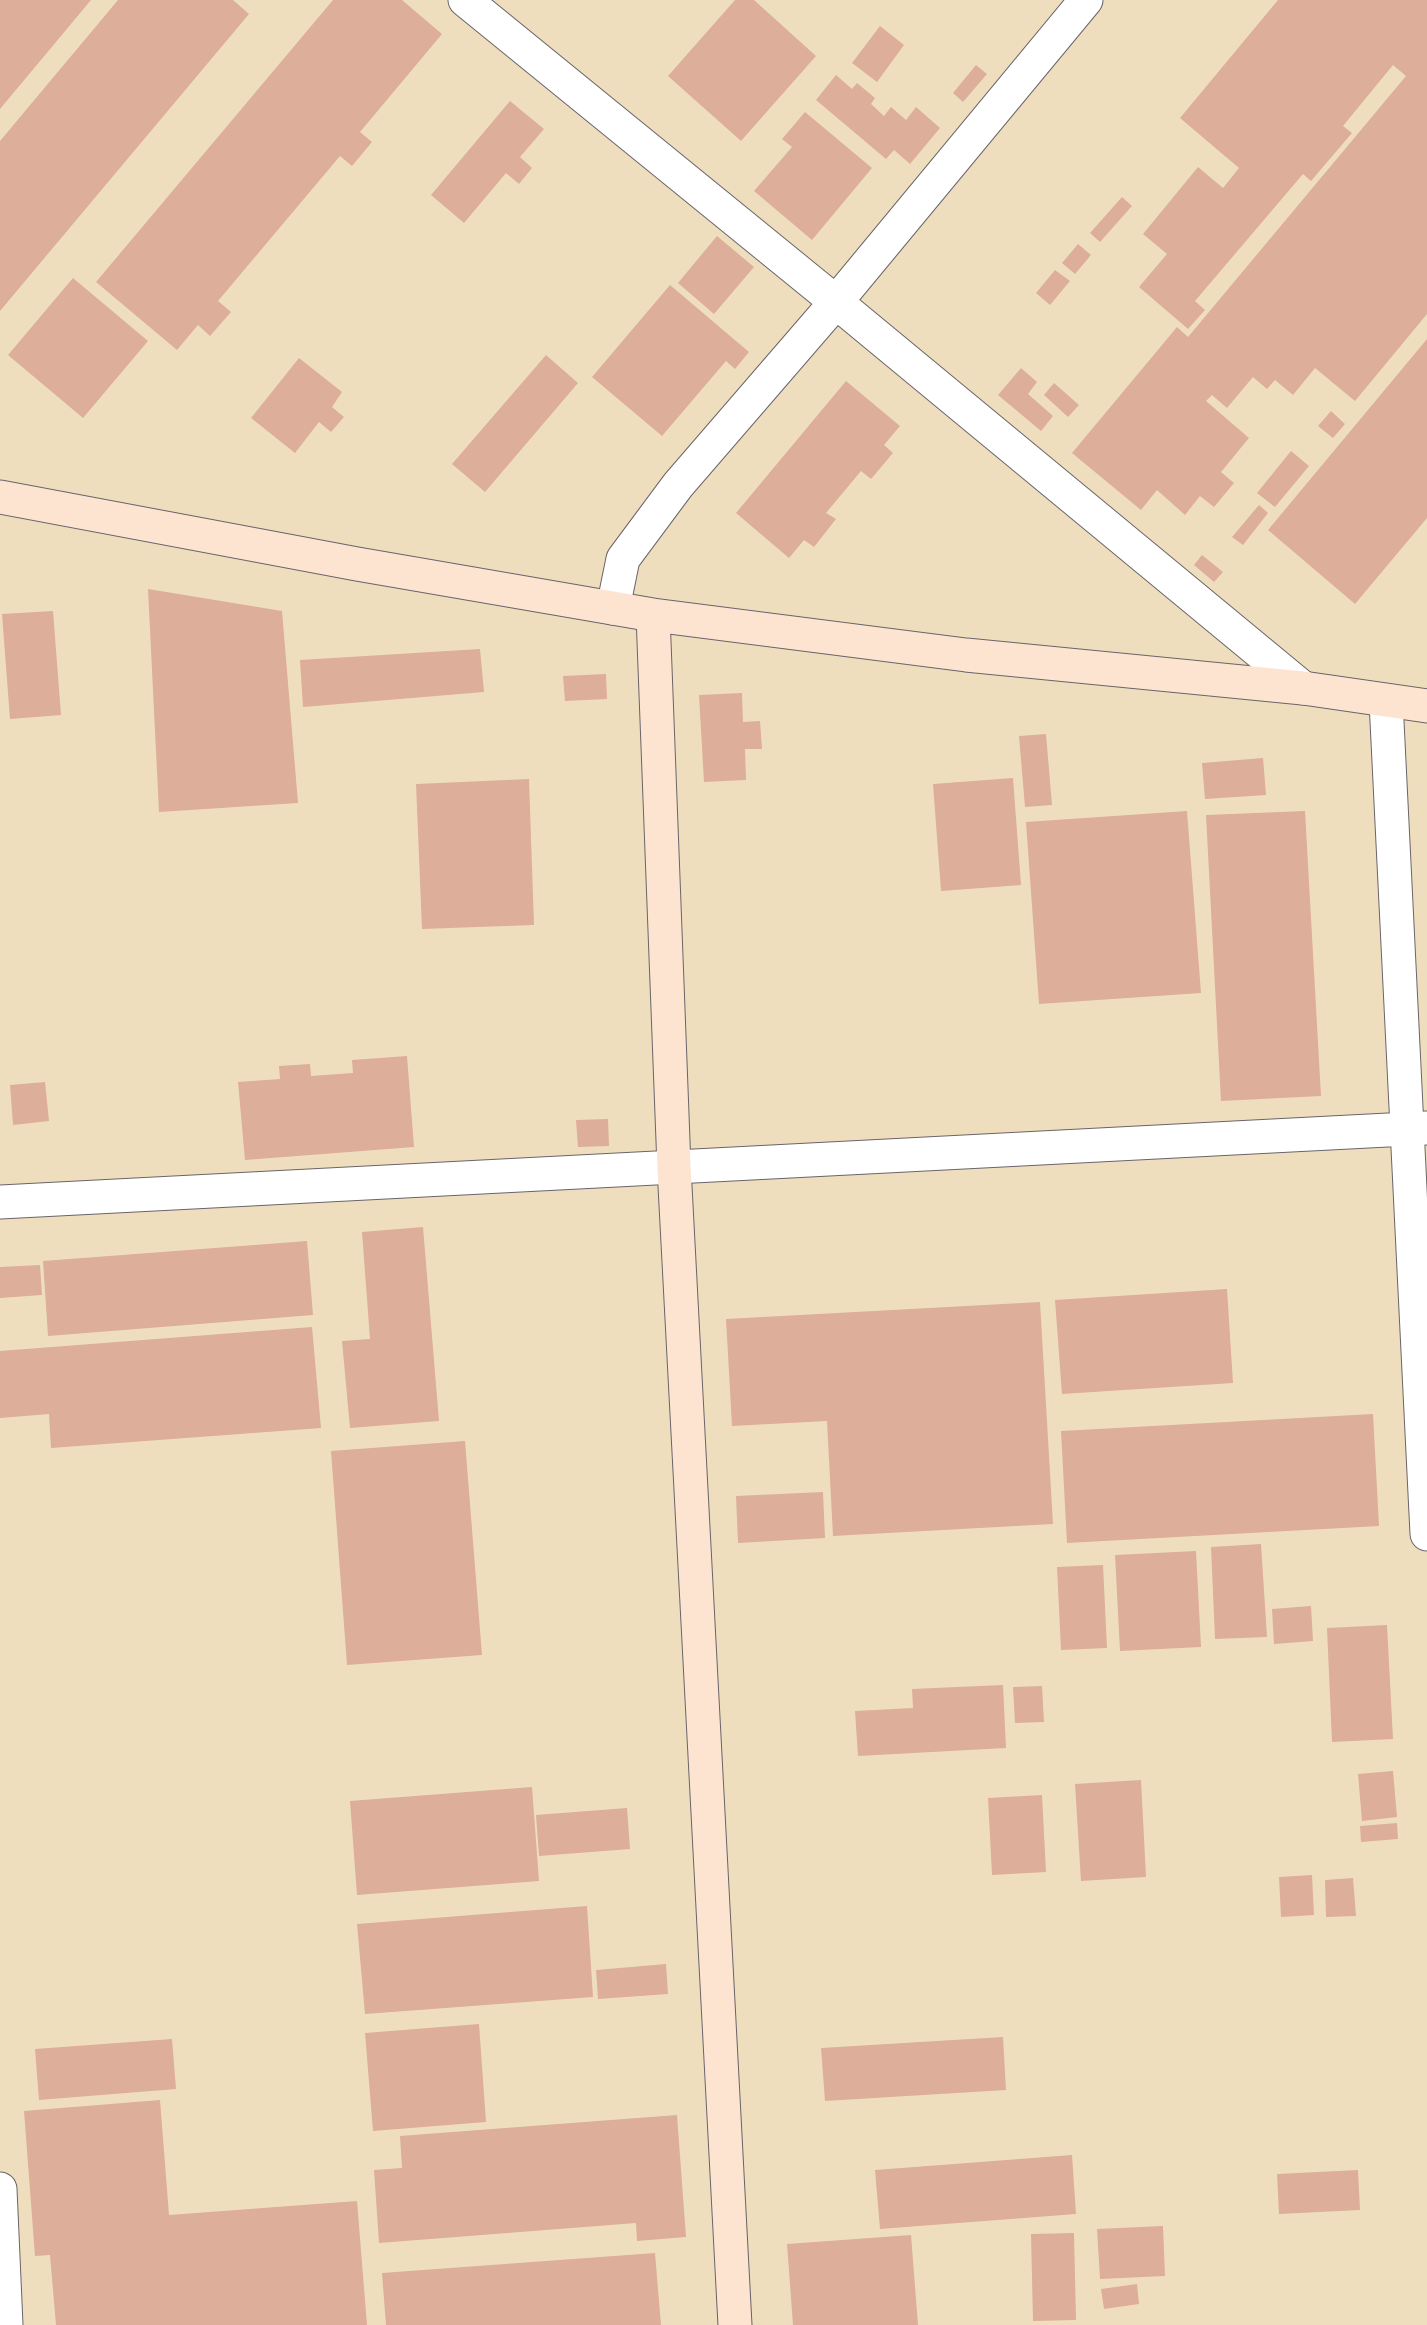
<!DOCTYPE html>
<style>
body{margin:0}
canvas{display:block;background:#efdebe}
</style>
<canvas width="1427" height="2325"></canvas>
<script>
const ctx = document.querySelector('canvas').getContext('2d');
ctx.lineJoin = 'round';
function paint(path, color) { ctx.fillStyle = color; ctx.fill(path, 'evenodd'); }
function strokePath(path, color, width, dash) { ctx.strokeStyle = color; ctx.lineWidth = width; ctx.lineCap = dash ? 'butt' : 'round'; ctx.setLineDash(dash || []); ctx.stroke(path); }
paint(new Path2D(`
 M0,0H91L0,109Z
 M118,0H233L249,14L0,311V141Z
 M333,0H402L442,34L360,132L372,142L352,166L340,156L218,301L231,312L210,336L198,325L177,350L96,282Z
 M735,0H754L816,56L741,141L668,76Z
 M1278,0H1427V314L1355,401L1315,368L1293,395L1275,380L1267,389L1253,377L1227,408L1212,395L1206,401L1249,438L1221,472L1234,483L1214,507L1200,496L1185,515L1157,490L1141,510L1072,453L1177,327L1188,337L1406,76L1393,65L1343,126L1352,133L1311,181L1303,174L1195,301L1205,310L1188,329L1139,287L1167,254L1143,234L1198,167L1223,188L1239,168L1180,118Z
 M880,26L904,45L877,82L852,63Z
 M976,65L987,74L963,102L953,93Z
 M836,75L852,89L857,83L875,98L871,104L884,116L891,107L906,120L916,107L940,128L910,164L894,150L886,159L816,100Z
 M510,101L544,129L520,157L532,168L519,184L506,173L464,223L431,195Z
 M805,112L872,168L812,240L754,191L792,147L782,139Z
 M1122,197L1132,206L1100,242L1090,233Z
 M717,236L754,267L714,314L678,283Z
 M1078,244L1091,255L1075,274L1062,263Z
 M1055,270L1070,281L1050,305L1036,293Z
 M73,278L148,341L83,418L8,355Z
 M670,285L749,352L735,369L726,361L662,436L592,377Z
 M1427,339V518L1355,604L1268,530Z
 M546,355L578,383L485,492L452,464Z
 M299,358L342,392L332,407L344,417L331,432L319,422L295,453L251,418Z
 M1021,368L1037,382L1028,394L1053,416L1041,431L998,395Z
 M846,381L900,426L884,445L893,453L871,479L861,471L826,513L836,519L814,547L804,540L789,558L736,513Z
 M1054,383L1079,405L1068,417L1044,395Z
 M1331,411L1345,424L1333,438L1318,426Z
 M1291,451L1309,466L1275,507L1257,493Z
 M1259,505L1268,513L1243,545L1232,537Z
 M1202,555L1223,572L1214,582L1194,565Z
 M148,589L282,611L298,803L159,812Z
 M53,611L61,715L10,719L2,614Z
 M480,649L484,692L303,707L300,660Z
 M606,674L607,699L565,701L563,676Z
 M742,693L743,722L760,721L762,749H745L746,780L704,782L699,695Z
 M1046,734L1052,805L1025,807L1019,736Z
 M1263,758L1266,795L1205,799L1202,763Z
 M1013,778L1021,885L941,891L933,784Z
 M529,779L534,925L422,929L416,784Z
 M1187,811L1201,993L1039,1004L1026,822Z
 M1305,811L1321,1096L1221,1101L1206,815Z
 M407,1056L414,1147L245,1160L238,1082L280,1079L279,1066L310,1064L311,1076L353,1073L352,1060Z
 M45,1082L49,1121L13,1125L10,1085Z
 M608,1119L609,1146L578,1147L576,1120Z
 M423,1227L439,1421L350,1428L342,1341L370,1339L362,1232Z
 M307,1241L313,1315L48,1336L43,1261Z
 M40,1265L42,1295L0,1298V1267Z
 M1227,1289L1233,1383L1062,1394L1055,1300Z
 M1040,1302L1053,1524L833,1536L827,1421L732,1426L726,1319Z
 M312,1327L321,1428L51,1448L49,1414L0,1418V1351Z
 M1373,1414L1379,1526L1067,1543L1061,1431Z
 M465,1441L482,1655L347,1665L331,1451Z
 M823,1492L825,1538L738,1543L736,1496Z
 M1261,1544L1267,1637L1215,1639L1211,1547Z
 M1196,1551L1201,1647L1120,1651L1115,1555Z
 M1103,1565L1107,1648L1061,1650L1057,1567Z
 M1311,1606L1313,1641L1274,1644L1272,1609Z
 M1387,1625L1393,1739L1332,1742L1327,1628Z
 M1003,1685L1006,1748L858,1756L855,1711L913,1708L912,1689Z
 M1042,1686L1044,1722L1015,1723L1013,1687Z
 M1393,1771L1397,1817L1362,1821L1358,1774Z
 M1141,1780L1146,1877L1081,1881L1075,1784Z
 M532,1787L539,1881L357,1895L350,1801Z
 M1042,1795L1046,1872L992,1875L988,1798Z
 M627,1808L630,1849L539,1856L536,1815Z
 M1397,1823L1398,1839L1361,1842L1360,1826Z
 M1312,1875L1314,1915L1281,1917L1279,1877Z
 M1353,1878L1356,1916L1326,1917L1325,1880Z
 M587,1906L593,1997L365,2014L357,1924Z
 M666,1964L668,1994L598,1999L596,1970Z
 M479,2024L486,2122L373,2131L365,2033Z
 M1003,2037L1006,2090L825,2101L821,2048Z
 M172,2039L176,2089L39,2100L35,2049Z
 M160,2100L169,2215L357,2201L367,2325H56L50,2255L35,2256L24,2111Z
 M677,2115L686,2237L637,2241L636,2223L379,2243L374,2170L402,2168L400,2136Z
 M1072,2155L1076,2214L880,2229L875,2170Z
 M1358,2170L1360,2210L1279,2214L1277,2174Z
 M1163,2226L1165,2276L1100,2279L1097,2229Z
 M1074,2233L1076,2320L1033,2321L1031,2234Z
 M911,2235L918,2325H793L787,2244Z
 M655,2253L661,2325H386L382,2273Z
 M1137,2284L1139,2304L1104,2309L1101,2289Z`), '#ddae9a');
const street = new Path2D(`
 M465,0L836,302L1303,688
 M613,608L623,559L678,485L836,302L1086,0
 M1386,701L1427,1534
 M0,1202L1427,1128
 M0,2189L6,2325`);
const secondary = new Path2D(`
 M0,497L357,564L653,615L966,655L1303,688L1427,706
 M653,615L674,1167L735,2325`);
strokePath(street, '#6a6469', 35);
strokePath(secondary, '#6a6469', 35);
strokePath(street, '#fff', 33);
strokePath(secondary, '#fde4d0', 33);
</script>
